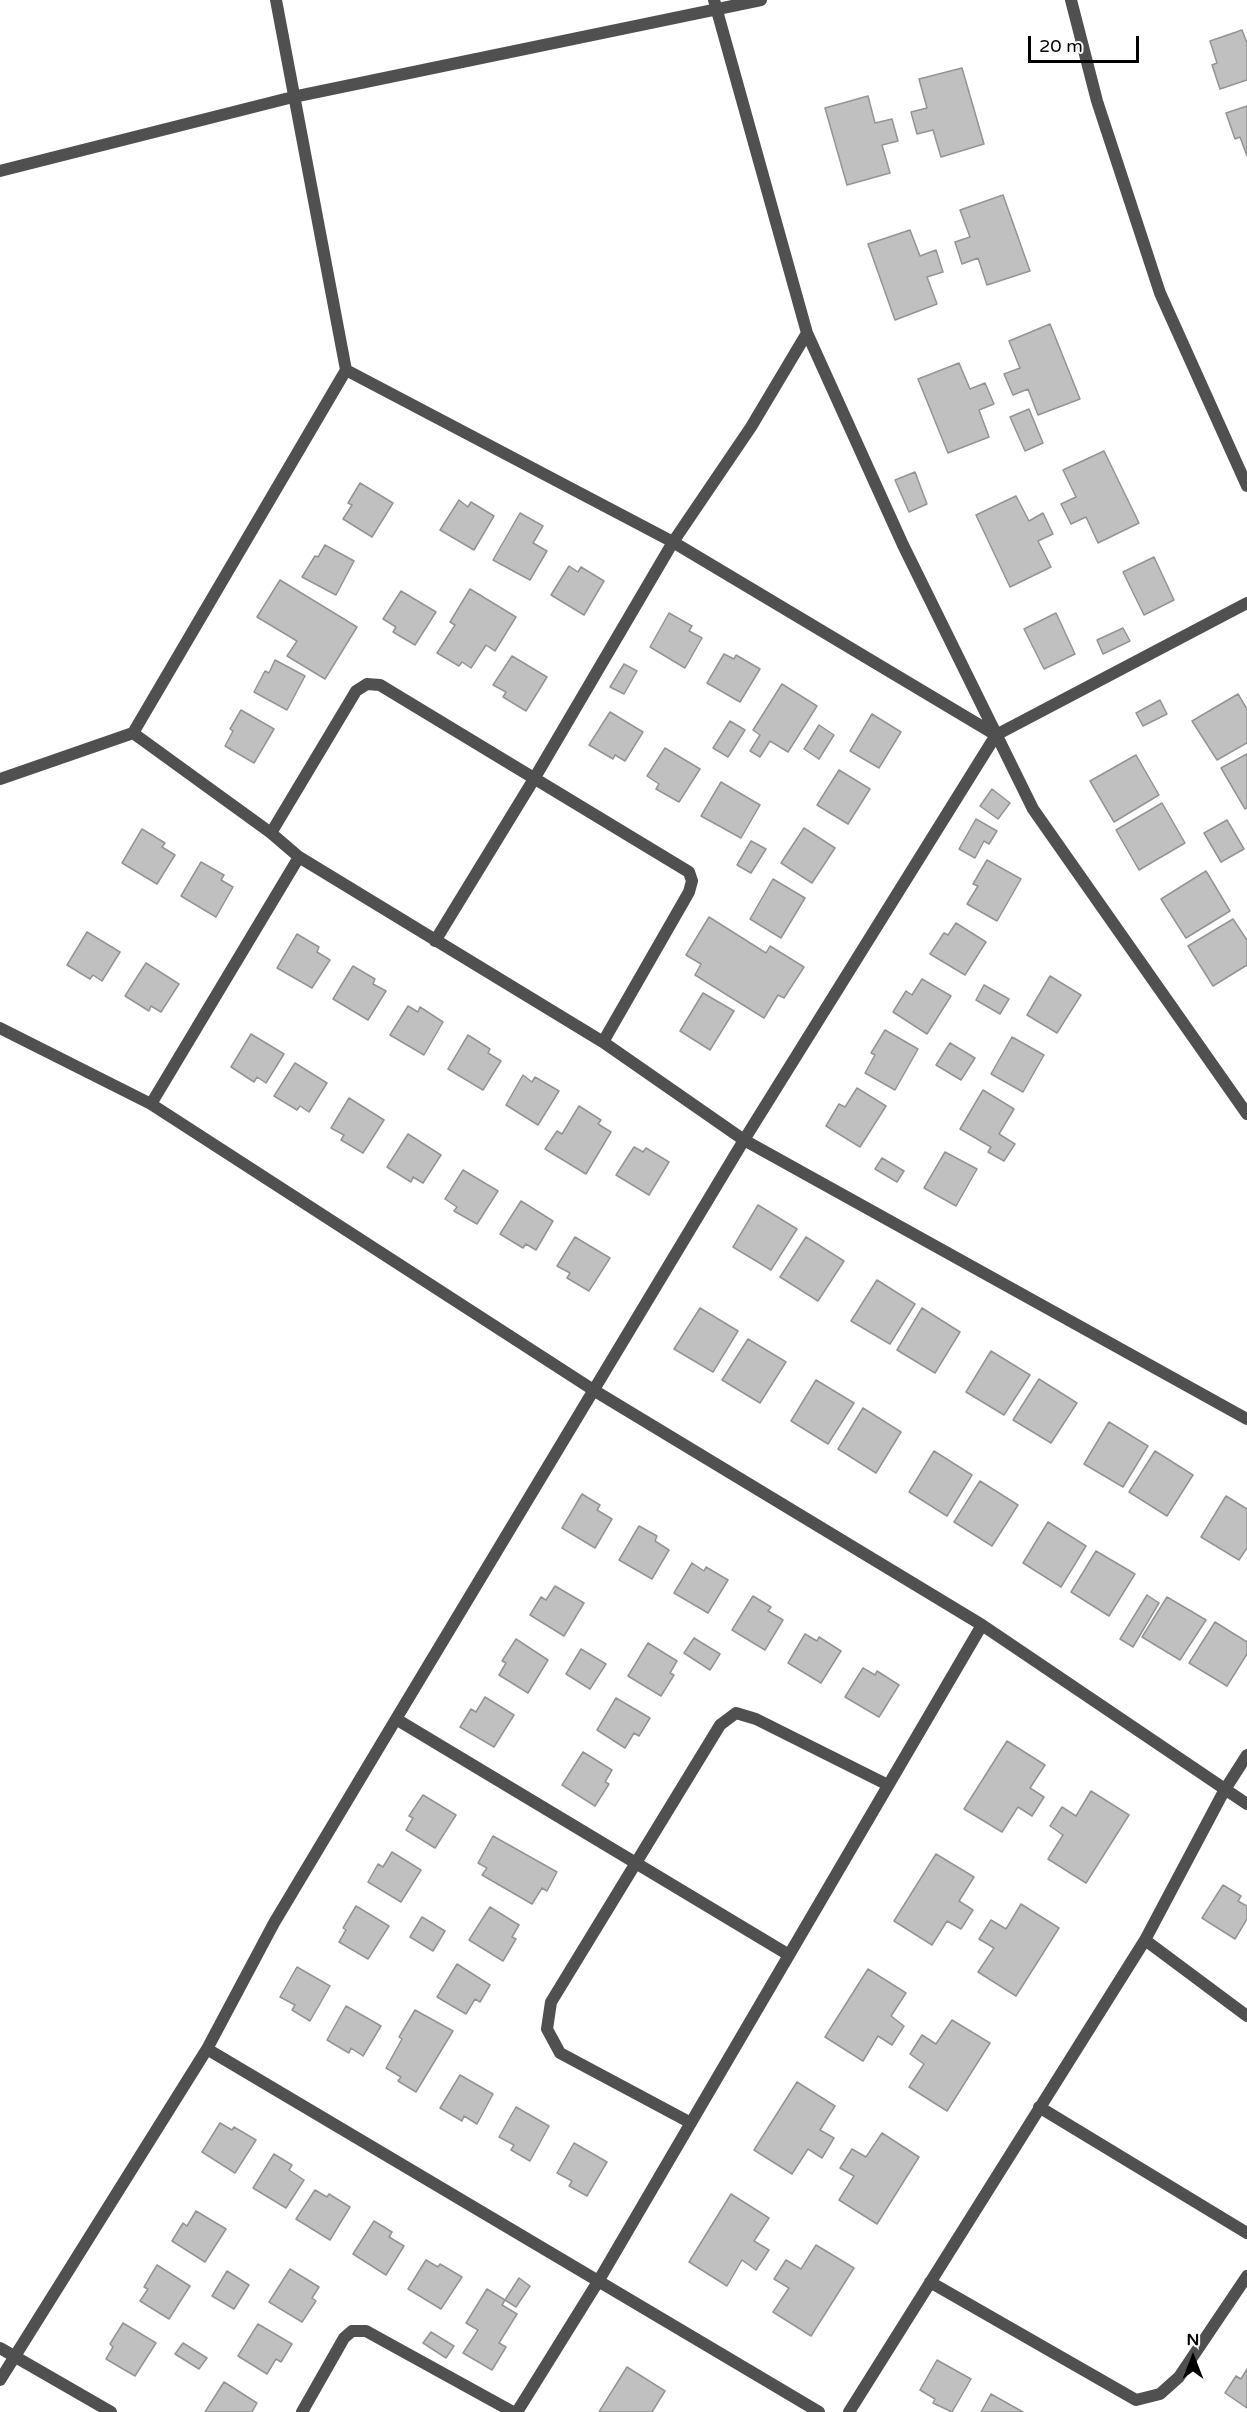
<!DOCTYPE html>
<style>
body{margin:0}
#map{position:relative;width:1247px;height:2412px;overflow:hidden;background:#fff;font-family:"Varela Round",sans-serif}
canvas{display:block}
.north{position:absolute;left:1163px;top:2328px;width:60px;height:60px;-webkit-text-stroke:4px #fff;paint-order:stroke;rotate:0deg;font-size:16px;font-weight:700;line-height:24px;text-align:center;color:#000}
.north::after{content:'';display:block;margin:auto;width:21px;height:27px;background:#000;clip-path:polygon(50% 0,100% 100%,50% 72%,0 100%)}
.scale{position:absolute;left:1028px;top:36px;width:111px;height:27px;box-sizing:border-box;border:3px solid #000;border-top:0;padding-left:8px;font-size:18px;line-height:21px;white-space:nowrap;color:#000;-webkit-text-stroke:4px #fff;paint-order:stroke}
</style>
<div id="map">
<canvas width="1247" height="2412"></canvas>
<div class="north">N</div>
<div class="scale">20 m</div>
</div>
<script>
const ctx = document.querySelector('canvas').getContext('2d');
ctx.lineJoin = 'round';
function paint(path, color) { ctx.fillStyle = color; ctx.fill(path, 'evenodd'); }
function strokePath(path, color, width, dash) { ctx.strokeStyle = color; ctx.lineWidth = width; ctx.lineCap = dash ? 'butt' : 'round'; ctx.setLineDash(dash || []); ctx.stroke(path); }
const building = new Path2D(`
 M1242,30L1247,43V80L1220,89L1212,65L1217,63L1210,41Z
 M962,68L984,144L941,157L933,130L917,134L911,112L927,108L919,79Z
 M868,96L875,123L892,119L898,141L882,145L890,173L847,185L825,108Z
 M1247,106V156L1240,137L1235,139L1226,113Z
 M1003,195L1030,271L987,285L978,258L962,264L955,242L970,237L960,210Z
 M910,230L920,256L936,250L943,272L927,277L937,304L895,320L868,244Z
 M1050,324L1080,399L1038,415L1028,389L1013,395L1004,374L1020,368L1009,341Z
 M959,363L970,389L985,383L994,404L979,410L989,437L948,453L918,379Z
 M1029,409L1043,443L1025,451L1010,417Z
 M1104,451L1139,523L1098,543L1086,517L1071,524L1061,504L1076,497L1063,470Z
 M915,472L927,504L909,512L895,480Z
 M360,483L393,503L372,537L343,519L352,505L348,503Z
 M1016,496L1029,521L1043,513L1053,534L1038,541L1051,567L1010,587L976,515Z
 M459,500L468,507L471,502L494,516L474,550L440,530Z
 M520,513L543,526L533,543L547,551L530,580L493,560Z
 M325,545L354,561L336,595L302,577L315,556L318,557Z
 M1154,557L1174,600L1144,615L1123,572Z
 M569,566L578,572L581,567L604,581L584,615L551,595Z
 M280,580L357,627L325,679L287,656L297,641L257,617Z
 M470,589L516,617L495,651L486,645L471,668L462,662L459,666L437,653L455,625L450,622Z
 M401,591L436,612L415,645L393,632L396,627L383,619Z
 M669,613L692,626L689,631L702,638L685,668L650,647Z
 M1056,613L1075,654L1044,669L1024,629Z
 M1123,628L1130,641L1103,654L1097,640Z
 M724,654L734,659L736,655L760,669L740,702L707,683Z
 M512,656L547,677L526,711L503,697L506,692L493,685Z
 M275,660L305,676L287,710L254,692L265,671L269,673Z
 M624,664L637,671L624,694L610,687Z
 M782,684L817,706L788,752L770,741L760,757L750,751L760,735L753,730Z
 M1238,694L1247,709V743L1217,760L1192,721Z
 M1160,700L1167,714L1143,726L1136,713Z
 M241,710L274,729L254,763L225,746L233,731L230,729Z
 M610,712L643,732L625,761L615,755L613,759L589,745Z
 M872,714L901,732L879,768L850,751Z
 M730,721L745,730L728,757L713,748Z
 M819,725L834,735L819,759L804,749Z
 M665,748L700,769L679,802L656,789L659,784L647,776Z
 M1247,754V808L1245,809L1221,768Z
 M1136,755L1159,795L1114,822L1090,781Z
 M839,770L870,789L848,824L817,805Z
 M721,782L760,805L741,838L701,816Z
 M992,789L1010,803L998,819L980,806Z
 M1162,803L1185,843L1139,870L1116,830Z
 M976,819L997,831L989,844L984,841L975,858L959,849Z
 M1227,820L1244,849L1221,862L1204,833Z
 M804,828L835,848L812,883L781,863Z
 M142,829L165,843L162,847L175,855L157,884L122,863Z
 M751,841L766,849L751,873L737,865Z
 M987,860L1021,879L997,921L967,904L978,886L973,884Z
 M201,862L224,875L221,880L233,887L216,917L181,896Z
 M1206,871L1230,911L1186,938L1161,899Z
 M773,879L805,898L781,938L750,919Z
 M709,917L766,953L770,946L804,967L784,998L778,995L764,1018L695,975L701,964L686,955Z
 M1233,919L1247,940V965L1213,986L1188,946Z
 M956,923L986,942L965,975L930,954L944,933L948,935Z
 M87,932L120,952L102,981L93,975L90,979L67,965Z
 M297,934L319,947L317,952L330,960L312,988L277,968Z
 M146,963L179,984L161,1012L151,1006L149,1011L125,996Z
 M353,966L375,979L373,984L386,991L368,1020L333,999Z
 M1050,976L1081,995L1057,1033L1027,1015Z
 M922,979L951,996L927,1034L893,1012L906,991L912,995Z
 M984,985L1009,999L1000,1014L976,1000Z
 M703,993L734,1011L710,1050L680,1031Z
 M408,1006L418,1012L420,1007L443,1022L424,1055L390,1035Z
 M885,1030L918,1049L895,1090L865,1073L875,1055L871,1053Z
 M251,1034L284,1054L266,1083L257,1077L254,1082L231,1067Z
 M468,1035L490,1049L488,1053L501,1061L483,1090L448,1069Z
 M1012,1037L1044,1055L1023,1092L991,1074Z
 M950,1043L975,1058L961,1080L936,1065Z
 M295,1063L327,1083L309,1112L300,1106L297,1110L274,1096Z
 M523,1075L532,1082L535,1077L559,1091L538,1125L506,1105Z
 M857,1088L886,1106L860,1147L826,1126L839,1104L845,1107Z
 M983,1090L1014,1109L999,1134L1015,1144L1004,1161L988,1152L991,1147L960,1129Z
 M349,1098L384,1120L363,1153L341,1140L344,1135L331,1128Z
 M579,1106L601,1120L598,1124L611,1132L586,1174L545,1149L557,1131L562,1134Z
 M408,1134L441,1155L423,1183L413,1177L411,1182L387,1167Z
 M634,1147L643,1152L646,1148L669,1162L649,1195L616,1175Z
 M945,1152L977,1169L956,1206L924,1188Z
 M882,1158L904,1171L897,1182L875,1169Z
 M463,1170L498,1191L477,1224L454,1211L457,1207L445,1199Z
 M521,1201L553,1221L536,1250L526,1244L523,1248L500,1234Z
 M758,1205L797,1229L771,1270L733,1247Z
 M575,1237L610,1258L589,1291L567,1278L570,1273L557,1266Z
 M806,1237L844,1261L818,1301L780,1277Z
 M877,1280L915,1304L890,1344L851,1321Z
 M700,1308L738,1331L713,1372L674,1349Z
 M922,1308L960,1332L935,1373L897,1350Z
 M748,1339L786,1362L760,1403L722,1380Z
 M991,1351L1030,1375L1004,1415L966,1392Z
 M1039,1379L1077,1403L1051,1443L1013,1420Z
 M816,1380L854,1403L828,1444L791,1421Z
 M863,1408L901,1432L876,1473L838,1449Z
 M1109,1422L1148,1446L1123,1487L1084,1464Z
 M934,1451L972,1475L947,1516L909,1492Z
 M1155,1451L1193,1475L1167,1516L1129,1492Z
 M980,1481L1018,1505L992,1546L954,1522Z
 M582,1494L600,1505L597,1510L612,1519L595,1548L562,1528Z
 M1226,1496L1247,1509V1548L1239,1560L1201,1537Z
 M1048,1522L1086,1546L1061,1587L1023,1563Z
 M639,1526L657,1536L655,1541L669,1550L652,1579L619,1560Z
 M1096,1551L1135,1574L1109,1616L1071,1592Z
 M692,1563L704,1571L706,1567L728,1580L708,1613L674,1593Z
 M555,1586L584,1603L564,1636L530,1615L541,1597L546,1600Z
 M1147,1595L1159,1603L1133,1647L1120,1639Z
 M753,1596L771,1607L768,1611L783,1620L765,1650L732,1630Z
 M1167,1597L1206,1620L1180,1660L1142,1637Z
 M1215,1622L1247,1642V1654L1227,1686L1189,1663Z
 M805,1634L817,1641L819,1637L841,1651L821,1683L788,1663Z
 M694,1638L720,1654L710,1670L684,1653Z
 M516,1639L548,1660L528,1693L499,1675L506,1663L502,1661Z
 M648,1643L677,1661L670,1673L674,1675L661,1696L628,1676Z
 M581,1649L606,1664L590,1689L566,1674Z
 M863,1668L875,1675L877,1671L899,1685L879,1717L845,1697Z
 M485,1697L514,1715L494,1747L460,1727L471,1709L476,1712Z
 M616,1698L650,1718L639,1736L634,1733L625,1748L597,1730Z
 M1007,1741L1045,1765L1030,1788L1044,1797L1032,1816L1018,1807L1002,1832L964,1809Z
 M583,1752L612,1770L605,1782L609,1784L595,1806L562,1785Z
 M1091,1791L1129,1815L1086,1883L1048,1859L1063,1835L1050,1826L1062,1807L1076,1816Z
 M423,1795L456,1815L435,1848L406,1830L413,1818L409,1816Z
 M493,1836L557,1872L547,1891L542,1888L532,1904L482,1875L487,1868L478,1863Z
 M392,1852L421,1870L401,1902L368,1882L378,1864L383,1867Z
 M936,1854L974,1877L959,1901L973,1910L961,1929L947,1921L932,1945L894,1921Z
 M1223,1885L1241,1896L1238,1901L1247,1906V1919L1235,1939L1202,1918Z
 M1021,1904L1059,1928L1016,1996L978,1972L994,1948L979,1939L991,1920L1006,1929Z
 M356,1906L389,1926L368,1959L339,1942L346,1930L343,1928Z
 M490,1907L519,1925L512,1937L516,1939L503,1961L469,1940Z
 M422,1917L445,1931L433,1951L410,1937Z
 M457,1964L490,1985L480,2002L475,1999L466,2014L437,1997Z
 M297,1967L330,1986L310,2021L292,2010L295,2005L280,1997Z
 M868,1969L906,1993L891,2016L904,2026L892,2045L878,2036L863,2061L825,2037Z
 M346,2006L381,2026L363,2056L351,2048L349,2053L327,2040Z
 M415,2010L453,2031L416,2092L398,2081L401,2077L386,2068L402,2039L399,2037Z
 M952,2020L990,2043L947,2111L909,2087L924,2064L910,2054L922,2035L936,2044Z
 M460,2075L493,2094L477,2124L464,2116L462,2121L440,2108Z
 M797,2082L835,2106L820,2130L834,2138L822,2158L808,2149L792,2174L754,2150Z
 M516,2107L549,2126L530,2161L511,2150L514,2145L499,2137Z
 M220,2123L232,2130L234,2127L256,2140L235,2173L202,2152Z
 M882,2133L919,2157L877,2224L839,2200L854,2176L840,2168L852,2149L866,2157Z
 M574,2143L607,2162L587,2196L569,2186L572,2181L557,2173Z
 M274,2154L292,2165L289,2170L304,2180L286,2208L253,2188Z
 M315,2190L327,2197L329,2194L350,2207L330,2240L296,2219Z
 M731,2194L769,2218L754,2241L769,2250L756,2270L742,2260L727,2286L689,2262Z
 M196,2211L226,2229L205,2262L172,2241L183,2223L187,2226Z
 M374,2221L392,2232L389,2237L404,2246L386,2275L353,2254Z
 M816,2245L854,2268L811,2336L773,2312L789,2288L774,2279L786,2260L801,2269Z
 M426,2260L438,2267L440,2264L462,2277L441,2309L408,2289Z
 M157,2265L190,2286L169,2319L140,2301L148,2289L144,2287Z
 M290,2269L319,2287L312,2298L316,2301L302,2322L269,2302Z
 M227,2271L249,2285L234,2309L212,2296Z
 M519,2278L530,2286L516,2307L505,2300Z
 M487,2289L505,2300L502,2305L517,2314L499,2343L506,2347L492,2370L463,2353L478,2330L466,2323Z
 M123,2323L156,2343L135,2376L106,2359L113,2347L110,2344Z
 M258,2324L292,2344L281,2362L276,2359L267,2374L238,2356Z
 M431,2332L454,2346L446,2358L423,2343Z
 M183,2343L207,2358L199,2369L175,2354Z
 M937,2360L971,2379L952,2412L933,2403L935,2399L920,2390Z
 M627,2367L665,2391L652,2412H599Z
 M1247,2369V2408L1225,2393L1236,2376L1241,2379Z
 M224,2382L257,2403L252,2412H205Z
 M991,2394L1023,2412H981Z`);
paint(building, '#c0c0c0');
strokePath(building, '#949494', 1.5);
strokePath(new Path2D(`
 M714,0L807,333L903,545L1033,809L1247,1114
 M1071,0L1097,101L1160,293L1247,486
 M0,171L293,97L761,0
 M346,370L673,542L996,735
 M133,733L271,833L299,857L603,1042L744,1140L1247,1419
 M0,779L133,733L346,370L276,0
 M271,833L356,691L367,684L380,685L689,872L692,881L689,892L603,1042
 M435,941L534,779L673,542L751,427L807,333
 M0,1028L151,1104L595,1391L982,1625L1247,1804
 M151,1104L299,857
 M396,1719L789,1955
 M1145,1940L1247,2016
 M207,2049L819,2412
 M1039,2107L1247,2233
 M691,2123L560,2053L547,2029L551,2002L720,1725L736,1713L756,1719L888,1785
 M930,2282L1136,2400L1160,2394L1179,2377L1247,2276
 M0,2348L111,2412
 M0,2380L207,2049L274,1923L396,1719L744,1140L996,735L1247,603
 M302,2412L344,2338L352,2331H366L513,2412
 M517,2412L599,2280L982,1625
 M849,2412L1145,1940L1224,1791L1247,1755`), '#505050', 12);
</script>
